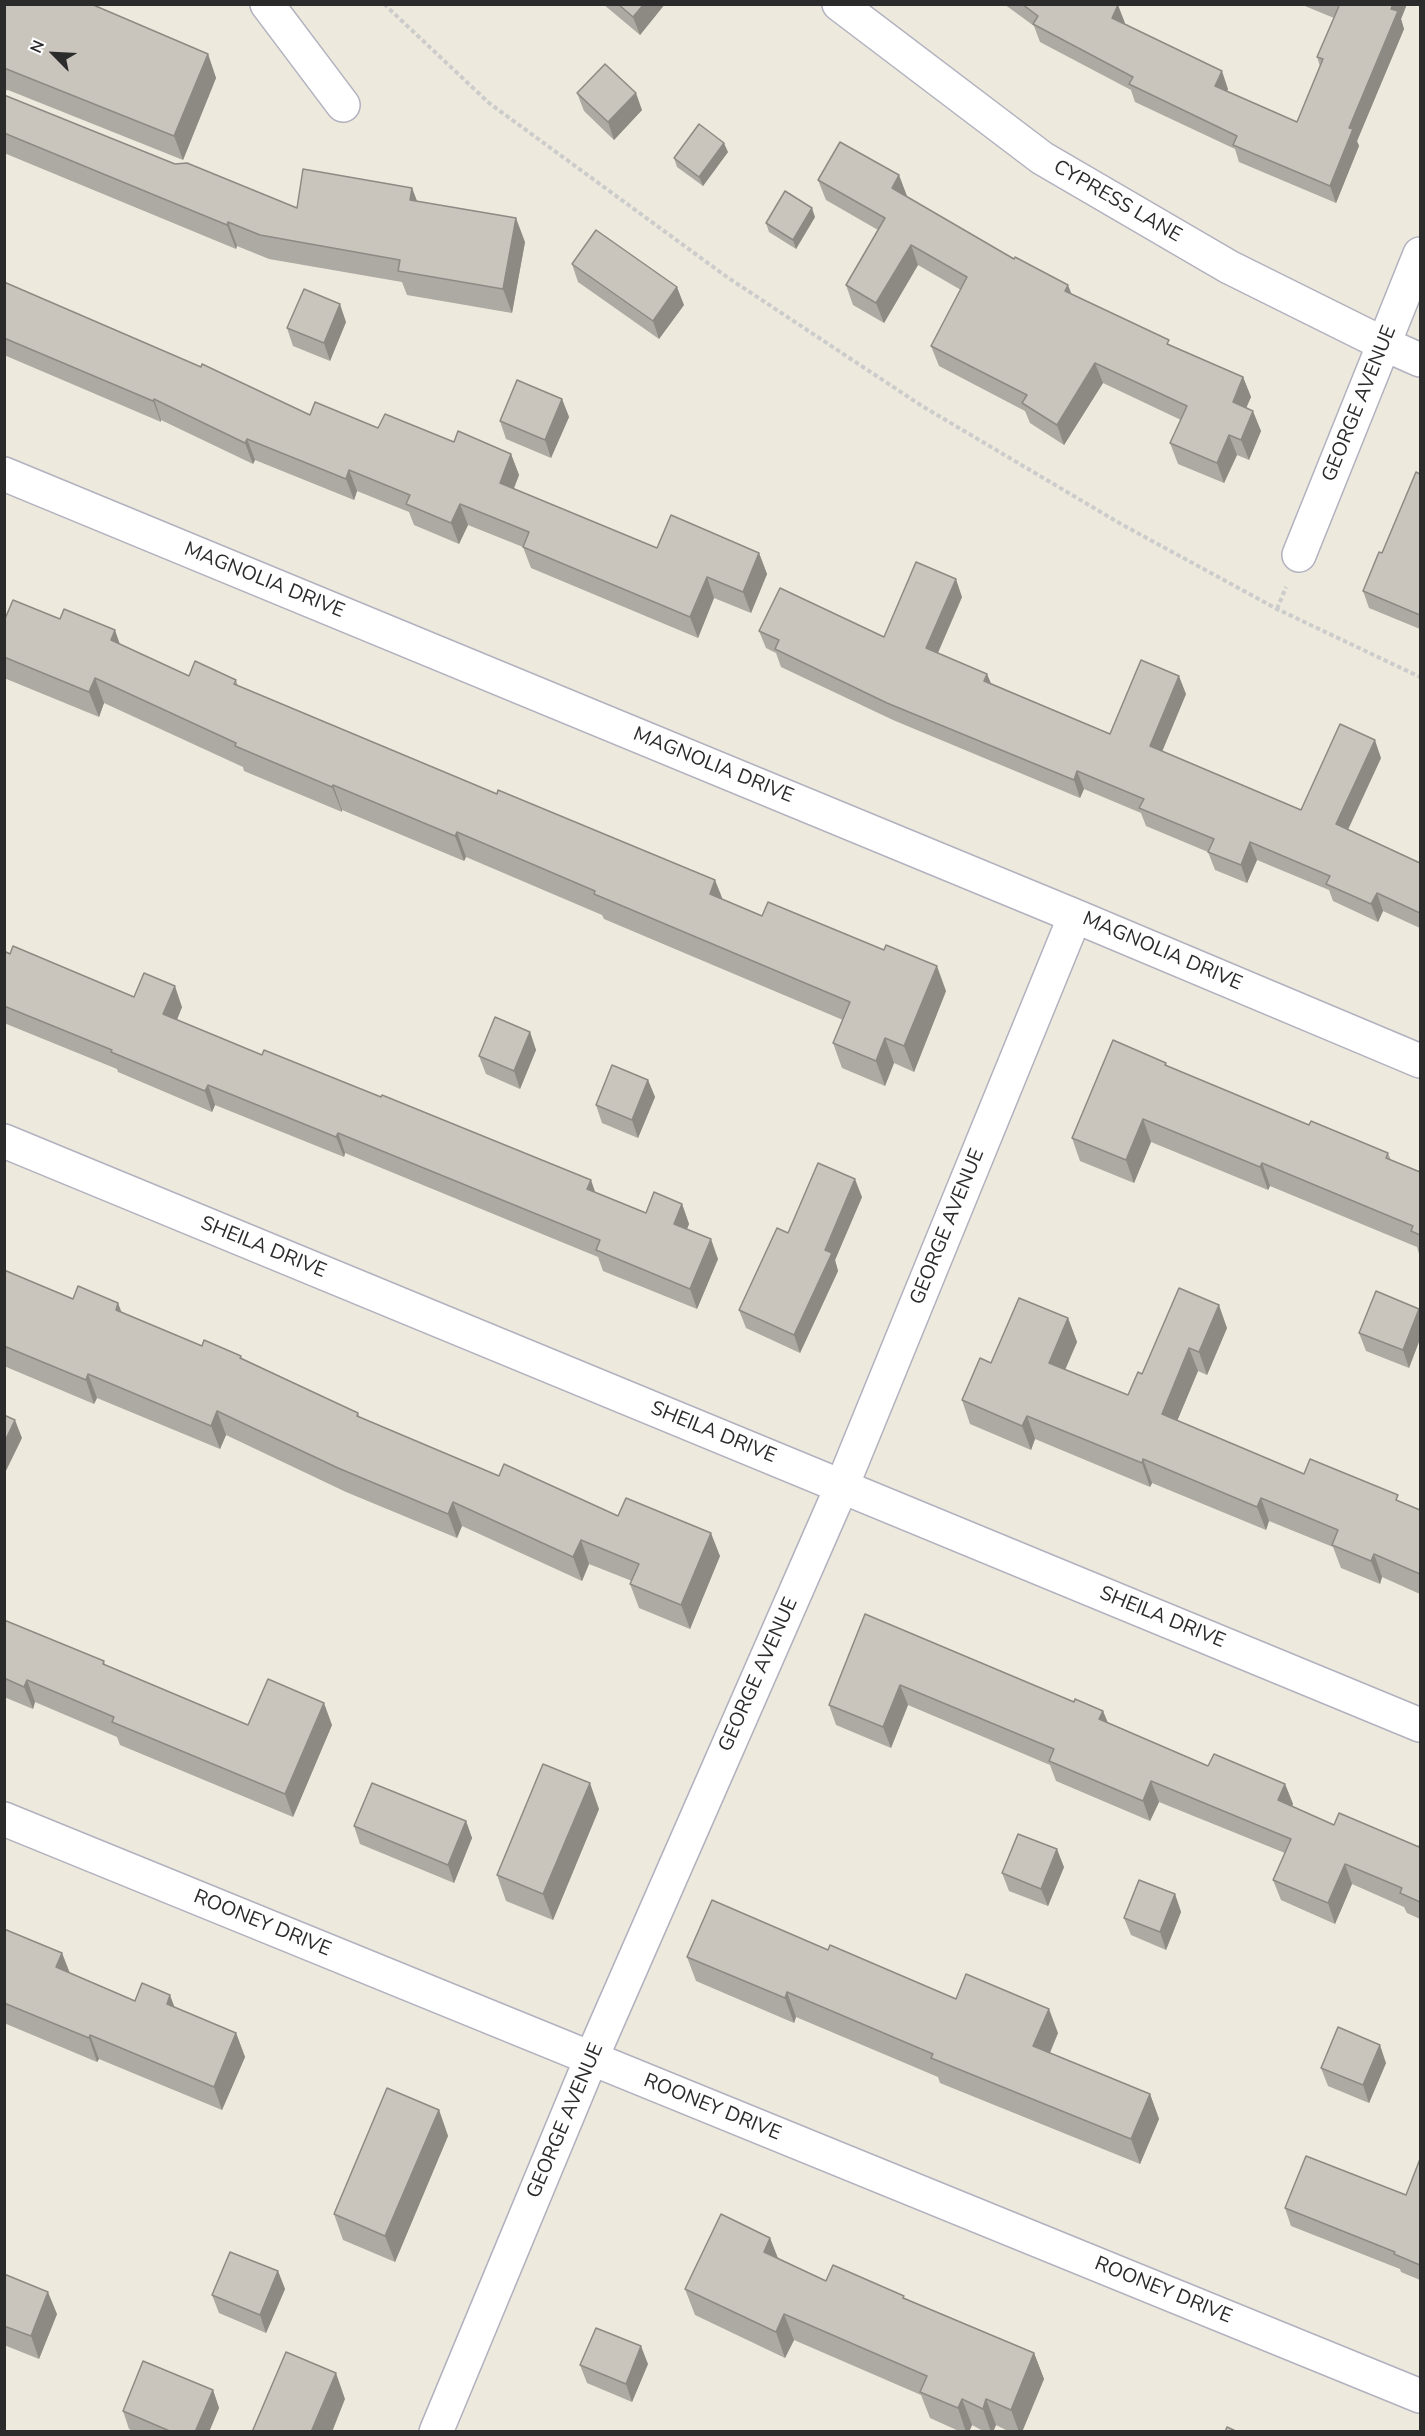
<!DOCTYPE html>
<style>
body{margin:0}
#map{position:relative;width:1425px;height:2436px;overflow:hidden;background:#eee9dd;font-family:"Nunito Sans",sans-serif}
canvas{display:block}
.frame{position:absolute;inset:0;border:6px solid #2b2b2b;pointer-events:none}
.north{position:absolute;left:24px;top:24px;width:60px;height:60px;-webkit-text-stroke:4px #fff;paint-order:stroke;rotate:294deg;font-size:16px;font-weight:700;line-height:24px;text-align:center;color:#2b2b2b}
.north::after{content:'';display:block;margin:auto;width:21px;height:27px;background:#2b2b2b;clip-path:polygon(50% 0,100% 100%,50% 72%,0 100%)}
</style>
<div id="map">
<canvas width="1425" height="2436"></canvas>
<div class="frame"></div>
<div class="north">N</div>
</div>
<script>
const ctx = document.querySelector('canvas').getContext('2d');
ctx.lineJoin = 'round';
function strokePath(path, color, width, dash) { ctx.strokeStyle = color; ctx.lineWidth = width; ctx.lineCap = dash ? 'butt' : 'round'; ctx.setLineDash(dash || []); ctx.stroke(path); }
function paint(path, color) { ctx.fillStyle = color; ctx.fill(path, 'evenodd'); }
function drawText(font, color, halo, rows, align = 'center') {
  ctx.font = font + ' "Nunito Sans",sans-serif'; ctx.lineWidth = 5; ctx.setLineDash([]); ctx.textBaseline = 'middle'; ctx.strokeStyle = halo; ctx.fillStyle = color; for (const [text, x, y, turn = 0] of rows) {
    ctx.save(); ctx.translate(x, y); ctx.rotate((+turn || 0) * Math.PI / 180); ctx.textAlign = isNaN(turn) ? turn : align; if (halo) ctx.strokeText(text, 0, 0); ctx.fillText(text, 0, 0); ctx.restore();
  }
}
const street = new Path2D(`
 M267,4L343,105
 M839,4L1042,158L1229,267L1384,344L1420,360
 M4,474L1075,916L1420,1061
 M1299,555L1420,254
 M4,1141L1420,1725
 M4,1819L1420,2396
 M436,2432L591,2059L842,1486L1075,916`);
strokePath(street, '#b1b1bf', 36);
strokePath(new Path2D(`
 M384,4L489,103L727,277L922,406L1121,524L1277,609L1420,677
 M1277,609L1286,587`), '#ccc', 4, [4.5, 3]);
strokePath(street, '#fff', 33);
paint(new Path2D(`
 M4,4L208,54L216,78L183,160L8,90L4,91Z
 M603,4H665L640,35Z
 M1004,4H1117L1118,5L1124,24L1228,89L1227,91L1297,122L1320,66L1317,57L1334,18L1300,4H1407L1401,19L1404,29L1357,141L1359,146L1336,203L1239,162L1235,149L1135,102L1131,90L1040,42L1034,26Z
 M577,93L642,110L614,140L584,111Z
 M4,95L175,164L297,208L412,188L417,201L525,242L512,313L407,295L402,282L269,259L237,246L236,249L4,153Z
 M728,152L703,186L677,167L674,158Z
 M899,175L906,196L1072,294L1171,345L1243,377L1251,397L1246,408L1261,431L1249,460L1237,455L1224,483L1178,464L1170,443L1181,420L1103,383L1064,445L1030,423L1025,411L939,366L931,346L961,290L918,265L884,323L853,305L846,285L878,230L826,200L818,180Z
 M815,217L796,249L769,232L766,223Z
 M572,264L684,305L659,339L578,282Z
 M4,282L310,415L454,442L511,454L519,475L514,489L657,548L759,553L767,574L751,613L714,598L698,638L531,568L523,547L468,525L459,544L414,525L409,512L357,491L354,500L255,460L253,464L161,420V422L4,355Z
 M346,322L330,361L293,346L287,328Z
 M562,399L569,417L551,458L506,439L500,421Z
 M1420,474V629L1369,608L1363,591Z
 M962,597L938,653L987,674L991,683L1110,734L1186,694L1162,751L1301,810L1381,758L1348,830L1420,863V928L1383,911L1378,922L1333,901L1329,890L1257,860L1247,883L1215,870L1208,852L1146,826L1141,813L1084,789L1080,798L893,720L781,667L776,653L766,648L759,631L884,637Z
 M60,619L120,645L189,676L236,680L238,686L722,899L946,991L914,1072L894,1063L885,1086L842,1068L833,1043L843,1020L604,919L602,915L466,857L464,861L342,810V812L244,771L243,767L104,703L99,717L4,678V621Z
 M4,951L134,997L182,1007L177,1020L646,1213L682,1204L689,1224L687,1229L718,1259L697,1309L603,1271L598,1257L345,1153L344,1157L215,1105L212,1112L118,1072L117,1069L4,1023Z
 M530,1032L536,1050L520,1089L486,1074L479,1056Z
 M1166,1063L1167,1066L1309,1125L1388,1153L1391,1160L1420,1172V1254H1419L1417,1247L1270,1186L1268,1190L1151,1142L1134,1183L1080,1161L1072,1138Z
 M648,1080L655,1097L638,1138L602,1123L596,1105Z
 M862,1197L835,1260L838,1271L800,1353L746,1328L739,1310L788,1233Z
 M4,1270L73,1299L122,1312L202,1346L241,1356L242,1358L358,1413L360,1418L499,1476L618,1516L720,1556L690,1629L639,1608L630,1584L632,1581L589,1564L582,1581L462,1526L457,1538L346,1492L226,1435L220,1449L97,1398L94,1404L4,1366Z
 M1179,1288L1227,1328L1207,1375L1198,1371L1177,1421L1304,1474L1401,1502L1420,1510V1594L1382,1577L1380,1584L1341,1568L1333,1547L1269,1521L1266,1530L1152,1483L1150,1487L1035,1439L1031,1450L970,1424L962,1400L991,1363L1068,1318L1077,1342L1065,1370L1128,1395L1142,1374Z
 M1419,1309L1420,1313V1339L1409,1368L1366,1351L1359,1333Z
 M865,1614L1074,1702L1103,1711L1108,1723L1208,1766L1285,1784L1293,1804L1292,1806L1334,1825L1419,1847L1420,1844V1919L1407,1913L1404,1907L1352,1884L1335,1924L1281,1900L1273,1880L1285,1853L1159,1802L1150,1821L1056,1781L1050,1765L908,1705L891,1748L836,1725L829,1705Z
 M4,1620L104,1661L105,1665L248,1725H332L293,1817L120,1745L117,1737L35,1702L33,1709L4,1697Z
 M599,1809L553,1920L506,1901L497,1875Z
 M466,1821L472,1838L454,1883L360,1844L354,1826Z
 M1064,1867L1048,1906L1009,1891L1002,1873Z
 M1175,1894L1181,1912L1166,1950L1131,1935L1124,1918Z
 M4,1929L62,1953L70,1973L135,2001L174,2007L236,2033L245,2057L222,2110L99,2059L97,2062L4,2023Z
 M828,1950L956,1999L1058,2033L1050,2053L1150,2094L1159,2119L1140,2164L940,2083L938,2077L796,2017L794,2023L696,1981L687,1957Z
 M1386,2063L1369,2103L1328,2086L1321,2068Z
 M439,2110L448,2136L395,2262L343,2240L334,2214Z
 M1420,2159V2280L1401,2272L1400,2269L1291,2226L1285,2208L1406,2195Z
 M770,2238L778,2258L826,2281L905,2298L1034,2353L1044,2379L1022,2432H1010L996,2425L993,2432H985L972,2425L969,2432H961L930,2418L921,2395L794,2340L785,2358L695,2315L685,2289Z
 M278,2271L285,2289L266,2333L219,2313L212,2295Z
 M4,2274L57,2314L39,2359L4,2345Z
 M648,2364L632,2402L587,2383L580,2365Z
 M213,2390L219,2408L209,2432H135L129,2429L123,2411Z`), '#ada9a3');
paint(new Path2D(`
 M644,4H665L640,35L633,17Z
 M1393,4H1407L1401,19L1404,29L1357,141L1359,146L1336,203L1330,186L1349,128Z
 M1118,5L1125,23L1118,35L1112,18Z
 M208,54L216,78L183,160L174,136Z
 M1222,71L1228,89L1221,104L1215,86Z
 M636,93L642,110L614,140L608,122Z
 M724,143L728,152L703,186L699,177Z
 M899,175L907,196L899,208L892,188Z
 M412,188L421,212L410,200Z
 M812,208L815,217L796,249L793,240Z
 M516,218L525,242L512,313L503,289Z
 M228,222L237,246L236,249L227,225Z
 M911,245L918,265L884,323L876,303Z
 M1068,285L1076,305L1065,291Z
 M677,287L684,305L659,339L653,321Z
 M340,304L346,322L330,361L324,343Z
 M1095,363L1103,383L1064,445L1057,425Z
 M1243,377L1251,397L1240,422L1233,402Z
 M154,399L161,420V422L153,401Z
 M562,399L569,417L551,458L545,440Z
 M1253,411L1261,431L1249,460L1241,440Z
 M1229,435L1237,455L1224,483L1217,463Z
 M247,439L255,460L253,464L245,443Z
 M511,454L519,475L507,504L500,483Z
 M349,470L357,491L354,500L346,479Z
 M460,504L468,525L459,544L451,523Z
 M759,553L767,574L751,613L743,592Z
 M707,577L714,598L698,638L690,617Z
 M956,579L962,597L932,666L926,648Z
 M115,630L124,656L111,640Z
 M987,674L994,692L984,681Z
 M1179,676L1186,694L1157,764L1150,746Z
 M95,678L104,703L99,717L89,692Z
 M1375,740L1381,758L1342,842L1336,824Z
 M1077,771L1084,789L1080,798L1074,780Z
 M333,785L342,810V812L332,787Z
 M457,832L466,857L464,861L455,836Z
 M1250,842L1257,860L1247,883L1241,865Z
 M715,880L725,905L710,894Z
 M1377,893L1383,911L1378,922L1371,904Z
 M937,966L946,991L914,1072L904,1046Z
 M175,986L182,1007L171,1034L163,1014Z
 M530,1032L536,1050L520,1089L514,1071Z
 M885,1038L894,1063L885,1086L876,1061Z
 M648,1080L655,1097L638,1138L632,1120Z
 M208,1085L215,1105L212,1112L205,1091Z
 M1143,1119L1151,1142L1134,1183L1126,1160Z
 M338,1133L345,1153L344,1157L336,1137Z
 M1262,1163L1270,1186L1268,1190L1260,1167Z
 M855,1179L862,1197L835,1260L838,1271L800,1353L794,1335L825,1250Z
 M591,1180L598,1200L587,1189Z
 M682,1204L689,1224L681,1244L674,1224Z
 M711,1239L718,1259L697,1309L690,1289Z
 M118,1303L127,1326L116,1310Z
 M1219,1305L1227,1328L1207,1375L1199,1352Z
 M1419,1309L1420,1313V1339L1409,1368L1403,1350Z
 M1068,1318L1077,1342L1058,1386L1049,1363Z
 M1189,1348L1198,1371L1170,1438L1162,1414Z
 M88,1374L97,1398L94,1404L86,1380Z
 M217,1411L226,1435L220,1449L211,1426Z
 M1027,1416L1035,1439L1031,1450L1022,1426Z
 M15,1420L22,1438L4,1475V1443Z
 M1143,1459L1152,1483L1150,1487L1142,1463Z
 M1261,1498L1269,1521L1266,1530L1257,1507Z
 M453,1502L462,1526L457,1538L448,1514Z
 M711,1533L720,1556L690,1629L681,1605Z
 M581,1540L589,1564L582,1581L573,1557Z
 M1374,1554L1382,1577L1380,1584L1371,1561Z
 M27,1680L35,1702L33,1709L24,1687Z
 M900,1685L908,1705L891,1748L883,1727Z
 M324,1703L332,1725L293,1817L285,1794Z
 M1103,1711L1111,1731L1099,1719Z
 M1151,1781L1159,1802L1150,1821L1143,1801Z
 M590,1783L599,1809L553,1920L543,1894Z
 M1285,1784L1293,1804L1286,1821L1278,1800Z
 M466,1821L472,1838L454,1883L448,1865Z
 M1057,1849L1064,1867L1048,1906L1041,1889Z
 M1345,1864L1352,1884L1335,1924L1328,1903Z
 M1175,1894L1181,1912L1166,1950L1160,1932Z
 M62,1953L71,1977L56,1967Z
 M787,1992L796,2017L794,2023L785,1998Z
 M170,1995L179,2019L167,2004Z
 M1049,2009L1058,2033L1042,2071L1033,2046Z
 M236,2033L245,2057L222,2110L214,2087Z
 M90,2035L99,2059L97,2062L89,2038Z
 M1380,2045L1386,2063L1369,2103L1363,2085Z
 M1150,2094L1159,2119L1140,2164L1131,2139Z
 M439,2110L448,2136L395,2262L385,2236Z
 M770,2238L780,2264L764,2252Z
 M278,2271L285,2289L266,2333L260,2315Z
 M48,2292L57,2314L39,2359L31,2336Z
 M784,2314L794,2340L785,2358L776,2332Z
 M641,2346L648,2364L632,2402L626,2384Z
 M1034,2353L1044,2379L1022,2432H1019L1011,2410Z
 M336,2373L345,2399L332,2432H311Z
 M213,2390L219,2408L209,2432H195Z
 M962,2399L972,2425L969,2432H966L958,2408Z
 M986,2399L996,2425L993,2432H991L983,2409Z`), '#8d8a84');
const building = new Path2D(`
 M4,4H91L208,54L174,136L4,68Z
 M618,4H644L633,17Z
 M1022,4H1117L1118,5L1112,18L1222,71L1215,86L1297,122L1323,59L1317,57L1339,6L1336,4H1393L1391,9L1398,11L1349,128L1353,129L1330,186L1233,145L1237,136L1129,84L1133,77L1033,24L1038,16Z
 M605,64L636,93L608,122L577,93Z
 M4,95L175,164L187,163L297,208L303,169L412,188L410,200L516,218L503,289L398,271L400,260L260,235L228,222L227,225L4,133Z
 M699,124L724,143L699,177L674,158Z
 M840,142L899,175L892,188L1014,259L1015,257L1068,285L1065,291L1169,340L1167,344L1243,377L1233,402L1253,411L1241,440L1229,435L1217,463L1170,443L1187,406L1095,363L1057,425L1022,403L1027,395L931,346L967,277L911,245L876,303L846,285L885,218L818,180Z
 M785,191L812,208L793,240L766,223Z
 M596,230L677,287L653,321L572,264Z
 M4,282L201,367L202,364L310,415L315,402L378,428L385,414L454,442L458,431L511,454L500,483L657,548L671,515L759,553L743,592L707,577L690,617L523,547L529,532L460,504L451,523L406,504L410,495L349,470L346,479L247,439L245,443L154,399L153,401L4,338Z
 M304,289L340,304L324,343L287,328Z
 M517,380L562,399L545,440L500,421Z
 M1416,472L1420,474V615L1363,591L1379,552L1382,553Z
 M916,562L956,579L926,648L987,674L984,681L1110,734L1141,660L1179,676L1150,746L1301,810L1340,724L1375,740L1336,824L1420,863V913L1377,893L1371,904L1326,884L1330,876L1250,842L1241,865L1208,852L1214,839L1139,808L1144,799L1077,771L1074,780L887,703L775,649L779,640L759,631L780,588L884,637Z
 M13,600L60,619L64,609L115,630L111,640L189,676L195,661L236,680L234,684L497,794L498,790L715,880L710,894L762,916L768,902L884,950L886,945L937,966L904,1046L885,1038L876,1061L833,1043L850,1002L594,894L595,891L457,832L455,836L333,785L332,787L235,746L236,743L95,678L89,692L4,657V621Z
 M13,946L134,997L144,973L175,986L163,1014L262,1055L264,1050L381,1097L382,1095L591,1180L587,1189L646,1213L654,1192L682,1204L674,1224L711,1239L690,1289L596,1250L600,1240L338,1133L336,1137L208,1085L205,1091L111,1052L112,1050L4,1006V951L10,954Z
 M495,1017L530,1032L514,1071L479,1056Z
 M1113,1040L1166,1063L1165,1065L1309,1125L1311,1121L1388,1153L1386,1158L1420,1172V1235L1411,1231L1413,1226L1262,1163L1260,1167L1143,1119L1126,1160L1072,1138Z
 M612,1065L648,1080L632,1120L596,1105Z
 M818,1163L855,1179L825,1250L832,1253L794,1335L739,1310L777,1228L788,1233Z
 M4,1270L73,1299L78,1286L118,1303L116,1310L202,1346L204,1340L241,1356L240,1358L358,1413L357,1416L499,1476L504,1464L618,1516L626,1498L711,1533L681,1605L630,1584L639,1564L581,1540L573,1557L453,1502L448,1514L338,1468L217,1411L211,1426L88,1374L86,1380L4,1346Z
 M1179,1288L1219,1305L1199,1352L1189,1348L1162,1414L1304,1474L1310,1459L1398,1495L1396,1500L1420,1510V1574L1374,1554L1371,1561L1332,1545L1338,1530L1261,1498L1257,1507L1143,1459L1142,1463L1027,1416L1022,1426L962,1400L980,1358L991,1363L1019,1298L1068,1318L1049,1363L1128,1395L1138,1372L1142,1374Z
 M1376,1291L1419,1309L1403,1350L1359,1333Z
 M4,1415L15,1420L4,1443Z
 M865,1614L1074,1702L1075,1699L1103,1711L1099,1719L1208,1766L1214,1754L1285,1784L1278,1800L1334,1825L1339,1813L1419,1847L1420,1844V1902L1400,1893L1402,1888L1345,1864L1328,1903L1273,1880L1291,1839L1151,1781L1143,1801L1049,1761L1054,1749L900,1685L883,1727L829,1705Z
 M4,1620L104,1661L103,1664L248,1725L268,1679L324,1703L285,1794L112,1722L114,1717L27,1680L24,1687L4,1678Z
 M543,1764L590,1783L543,1894L497,1875Z
 M372,1783L466,1821L448,1865L354,1826Z
 M1018,1834L1057,1849L1041,1889L1002,1873Z
 M1139,1880L1175,1894L1160,1932L1124,1918Z
 M712,1900L828,1950L830,1945L956,1999L966,1974L1049,2009L1033,2046L1150,2094L1131,2139L931,2058L933,2054L787,1992L785,1998L687,1957Z
 M4,1929L62,1953L56,1967L135,2001L142,1983L170,1995L167,2004L236,2033L214,2087L90,2035L89,2038L4,2003Z
 M1338,2027L1380,2045L1363,2085L1321,2068Z
 M387,2088L439,2110L385,2236L334,2214Z
 M1306,2156L1406,2195L1420,2159V2265L1394,2254L1395,2252L1285,2208Z
 M721,2214L770,2238L764,2252L826,2281L833,2265L904,2296L903,2298L1034,2353L1011,2410L986,2399L983,2409L962,2399L958,2408L920,2392L927,2376L784,2314L776,2332L685,2289Z
 M230,2252L278,2271L260,2315L212,2295Z
 M4,2274L48,2292L31,2336L4,2326Z
 M596,2328L641,2346L626,2384L580,2365Z
 M286,2352L336,2373L311,2432H252Z
 M143,2361L213,2390L195,2432H172L123,2411Z
 M1227,2427L1238,2432H1225Z`);
paint(building, '#c9c5bd');
strokePath(building, '#8d8a84', 1.5);
drawText('20px', '#2b2b2b', '#fff', [
 ["CYPRESS LANE",1117,202,30],
 ["GEORGE AVENUE",1360,404,-68],
 ["MAGNOLIA DRIVE",264,581,22],
 ["MAGNOLIA DRIVE",713,766,22],
 ["MAGNOLIA DRIVE",1162,952,23],
 ["GEORGE AVENUE",948,1227,-68],
 ["SHEILA DRIVE",263,1248,22],
 ["SHEILA DRIVE",713,1433,22],
 ["SHEILA DRIVE",1162,1618,22],
 ["GEORGE AVENUE",759,1675,-66],
 ["ROONEY DRIVE",262,1924,22],
 ["ROONEY DRIVE",712,2108,22],
 ["GEORGE AVENUE",566,2121,-67],
 ["ROONEY DRIVE",1163,2291,22]
]);
</script>
